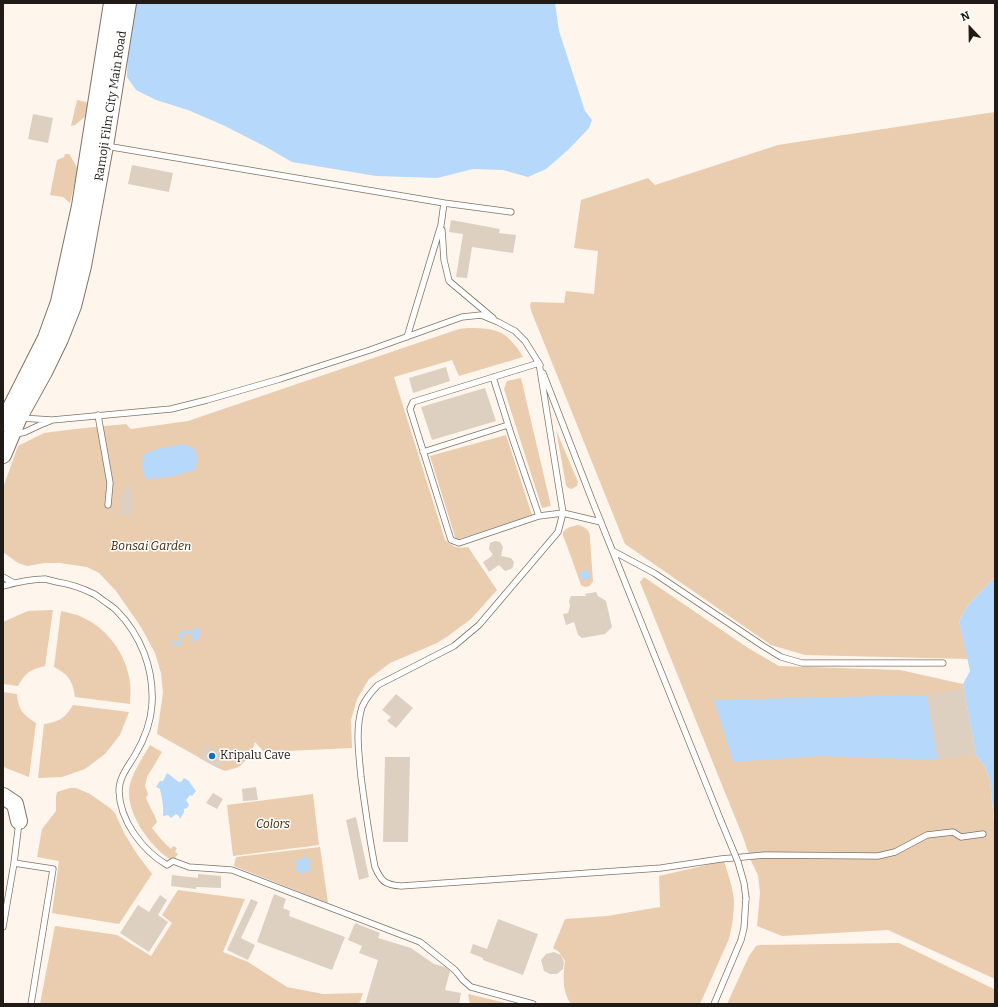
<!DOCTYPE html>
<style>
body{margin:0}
#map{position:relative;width:998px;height:1007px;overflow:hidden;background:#fef5ec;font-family:Bitter,serif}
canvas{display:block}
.frame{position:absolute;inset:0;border:4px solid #201b16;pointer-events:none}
.north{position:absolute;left:950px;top:8px;width:40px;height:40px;-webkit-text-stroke:3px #fff;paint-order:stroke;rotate:338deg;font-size:11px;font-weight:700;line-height:16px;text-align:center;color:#201b16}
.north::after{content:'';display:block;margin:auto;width:14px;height:18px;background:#201b16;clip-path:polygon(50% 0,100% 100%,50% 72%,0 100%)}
</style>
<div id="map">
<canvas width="998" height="1007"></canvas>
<div class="frame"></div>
<div class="north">N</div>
</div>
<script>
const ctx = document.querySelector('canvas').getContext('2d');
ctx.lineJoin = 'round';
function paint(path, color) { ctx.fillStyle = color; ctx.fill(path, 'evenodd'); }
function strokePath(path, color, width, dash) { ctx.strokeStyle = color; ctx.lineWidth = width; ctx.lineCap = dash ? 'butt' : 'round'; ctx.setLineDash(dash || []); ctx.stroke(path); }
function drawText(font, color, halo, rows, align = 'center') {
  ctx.font = font + ' Bitter,serif'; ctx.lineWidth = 3; ctx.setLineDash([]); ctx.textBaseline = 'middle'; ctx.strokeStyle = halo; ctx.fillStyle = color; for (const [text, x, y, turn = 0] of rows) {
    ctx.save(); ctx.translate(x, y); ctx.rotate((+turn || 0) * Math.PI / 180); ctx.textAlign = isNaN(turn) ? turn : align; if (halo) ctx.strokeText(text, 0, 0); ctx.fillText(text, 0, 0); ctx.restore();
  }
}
paint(new Path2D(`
 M77,100L86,102L88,104L89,106L87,115L75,125L71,126Z
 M995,112V577L968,605L959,621L968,659L805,655L771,645L625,544L532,313L530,306L531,302L564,303L566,291L594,294L598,251L574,248L581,200L648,178L655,185L778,145Z
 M65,154H69L78,169L70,203L63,197L50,195L57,160L64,157Z
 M468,328C478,328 490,328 499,332C509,336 518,348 523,357L459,376L452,360L394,377L445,540C453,547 457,549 468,547L497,590L471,619L448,636L437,643L390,663L369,679L357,699L351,720L352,748L264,752L255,742L250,756L239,767L225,771L218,768L157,734L163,693L161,673L155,653L141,627L116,591L99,573L87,567L60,563H45L27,566L18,563L3,552V488L18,446L44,433L75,429L126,424L131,429L188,421L459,329Z
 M521,378L551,506L542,508L504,389L507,381Z
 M556,430L578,482L577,486L572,489L568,488L566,485Z
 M506,435L532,515L456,540L430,456Z
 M578,525C586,527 591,531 590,540L593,581C591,586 586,589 581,585L566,543L563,536V532L566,529L570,527Z
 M644,577L748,648L779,666L900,670L963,684L976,755L985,767L990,780L995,831V979L899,935L888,930L782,936L757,926L760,893L758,875L752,863L743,837L640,582Z
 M53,610L45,666C31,669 25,673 18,686L3,684V622L28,611Z
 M61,611C68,613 76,614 82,617C108,629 126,654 130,682C131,689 130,697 130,704L75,697C73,681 68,674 54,667Z
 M3,692L17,694C18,709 23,715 36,723L29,777L6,768L3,766Z
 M73,705L129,712L120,735L105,754L85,769L62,777L38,778L44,724C59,722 65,718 73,705Z
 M150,745L162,752L147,777L145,786L148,794L146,798C149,806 154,813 157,822L152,828C158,836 164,843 171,849L173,846L177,848L175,852L178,854L173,861C151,849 123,810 130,784C134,770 143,757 150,745Z
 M70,788H76L90,794L110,808L115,813L124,833L137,854L152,874L119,924L52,913L59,861L37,857L42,829L56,811V796L57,792Z
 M313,794L319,845L233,856L227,805Z
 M320,847L328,903L234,866L236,857Z
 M724,861C728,874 733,888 734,901C734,914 732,927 729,939L700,1004H571C562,992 563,975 565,961L559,952L553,948L565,919L607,916L660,907L659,876Z
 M178,890L245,899L223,952L248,962L287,987L323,994L363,993L359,1004H40L55,926L117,935L151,956L172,923L162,915Z
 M899,943L994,989L995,990V1004H727L749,956L756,946L760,945Z
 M468,994L510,1004H470Z`), '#eaccaf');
paint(new Path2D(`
 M136,3H555L559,31L585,111L592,120L589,128L568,150L546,169L528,177L503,170L473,169L437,178L376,176L292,162L266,147L225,126L188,110L156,100L136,90L127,77L128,43Z
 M182,444L194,448L198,458L195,470L170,477L146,479L142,468L143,455L153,450Z
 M580 575a5 5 0 1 1 10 0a5 5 0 1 1-10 0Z
 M995,577V831L990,780L985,767L976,755L964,689L963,684L970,671L959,621L968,605Z
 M196,627L199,628C200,634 200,639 194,642L192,640L193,633Z
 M927,695L938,760L823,756L733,762L714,700Z
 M167,773C171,775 175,780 179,782L182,781L184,778L189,781L190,783L196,791L192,796L190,795L186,800L189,805L187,808L184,809V812L180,819L179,816L176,814L171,818L168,815L163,816C164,806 162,799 160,789L156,787L160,781H163Z
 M305,855L307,860L312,861L309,866L312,872L305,871L302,876L300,871L294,870L297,866L295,860H301Z`), '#b6d8fb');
strokePath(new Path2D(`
 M173,642L174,644H177L180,642L182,632L193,633`), '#b6d8fb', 3);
paint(new Path2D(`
 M33,114L53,118L48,143L28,139Z
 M132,165L173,173L169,192L128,184Z
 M451,220L500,229L499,233L516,235L513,253L472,247L467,278L456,277L463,234L449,232Z
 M446,367L450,381L413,393L409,378Z
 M485,388L496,421L432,440L421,407Z
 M123,485H132L131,495H133L132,515H119L120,494H123Z
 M495,541L500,542L503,547L501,556L511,558L514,562L513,567L511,569L505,571L499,565L489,572L483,562L492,556L491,555H493L489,549L490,543Z
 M596,592L598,596L606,601L612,627L605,634L582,638L578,635L574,622L566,625L563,614L568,613L570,606L569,601L571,596H586L585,594Z
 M964,689L976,755L938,760L927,695Z
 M396,694L413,708L396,728L387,721L391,717L382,710Z
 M207,744L226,754L218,768L199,758Z
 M385,757H410L408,842H383Z
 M256,787L258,800L243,801L242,789Z
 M213,793L223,799L217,809L206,803Z
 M356,817L369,877L359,880L346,820Z
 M198,874L221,876V888L196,887V889L171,886L172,875L198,878Z
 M274,894L286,899L283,908L290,911L289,916L345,937L332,970L257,942Z
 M160,895L167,900L158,915L168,922L149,952L120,933L138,905L149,912Z
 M251,899L258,902L241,938L255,945L248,960L227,950Z
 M498,919L538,934L523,975L483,960V958L470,953L473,944L487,949Z
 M355,923L380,933L378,938L411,948L434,964L445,967L450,971L445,990L461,993L459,1004H365L378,960L359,953L362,946L348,940Z
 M554,952L561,955L564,962L563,969L557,974H550L544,971L541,960L546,954Z`), '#ded0c1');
const lane = new Path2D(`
 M106,146L444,203L441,225L407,337
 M444,203L511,212
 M442,230L444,260L449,281L493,318
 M543,373L592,500L721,821
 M493,377L512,437L539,516
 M98,415L110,483L108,505
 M21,418L52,420L171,409L207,400L280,379L370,350L462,317L481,315L498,322L515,331L525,341L540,365
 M13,435L25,432L40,425L50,421
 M423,452L508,425
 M601,522L563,513L539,516L459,543L451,540L410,409L413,402L539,363L563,513L558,532L479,625L454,646L378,685C371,692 366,698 362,707C355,730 359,754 361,777C365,807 369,837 375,867C381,881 385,885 401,886L661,868L721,859L765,855L878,856L895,852L927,835L953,832L961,837L983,834
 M613,551L654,573L763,646L781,657L802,663H943
 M3,577L14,583
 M3,586C14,583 33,579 45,579C49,580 53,581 57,582C70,584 82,588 94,594C98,596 101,599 104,601C108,604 113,607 116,610C141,635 154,669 152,704C151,722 144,740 135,755C128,767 119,777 119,791C120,821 142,850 167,865L173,861L189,867L232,870L420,942L455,970L463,980L471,987L533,1004
 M14,863L53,869L31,1004
 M3,927L14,863L19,822
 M714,1004L741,940L744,928L746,898`);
const secondary = new Path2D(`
 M3,423L46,338L59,302L80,206L112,3
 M3,455L19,417L44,372L60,339L73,306L83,266L105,146L128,3
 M3,796L15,804L19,821`);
strokePath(lane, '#807366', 7);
strokePath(secondary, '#807366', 18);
strokePath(lane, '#fff', 5.5);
strokePath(secondary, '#fff', 16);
const laneBridge = new Path2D(`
 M721,821L738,862L744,883L746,898`);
strokePath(laneBridge, '#807366', 7, []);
strokePath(laneBridge, '#fff', 5.5);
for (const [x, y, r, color] of [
 [212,756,4,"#1270bd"]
]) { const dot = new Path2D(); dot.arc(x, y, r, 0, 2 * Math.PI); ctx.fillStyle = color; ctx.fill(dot); strokePath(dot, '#fff', 1.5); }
drawText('12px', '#201b16', '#fff', [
 ["Ramoji Film City Main Road",111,106,-81]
]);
drawText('italic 12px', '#3e2200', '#fff', [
 ["Bonsai Garden",151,547],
 ["Colors",273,825]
]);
drawText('12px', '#201b16', '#fff', [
 ["Kripalu Cave",220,756]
], 'left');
</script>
